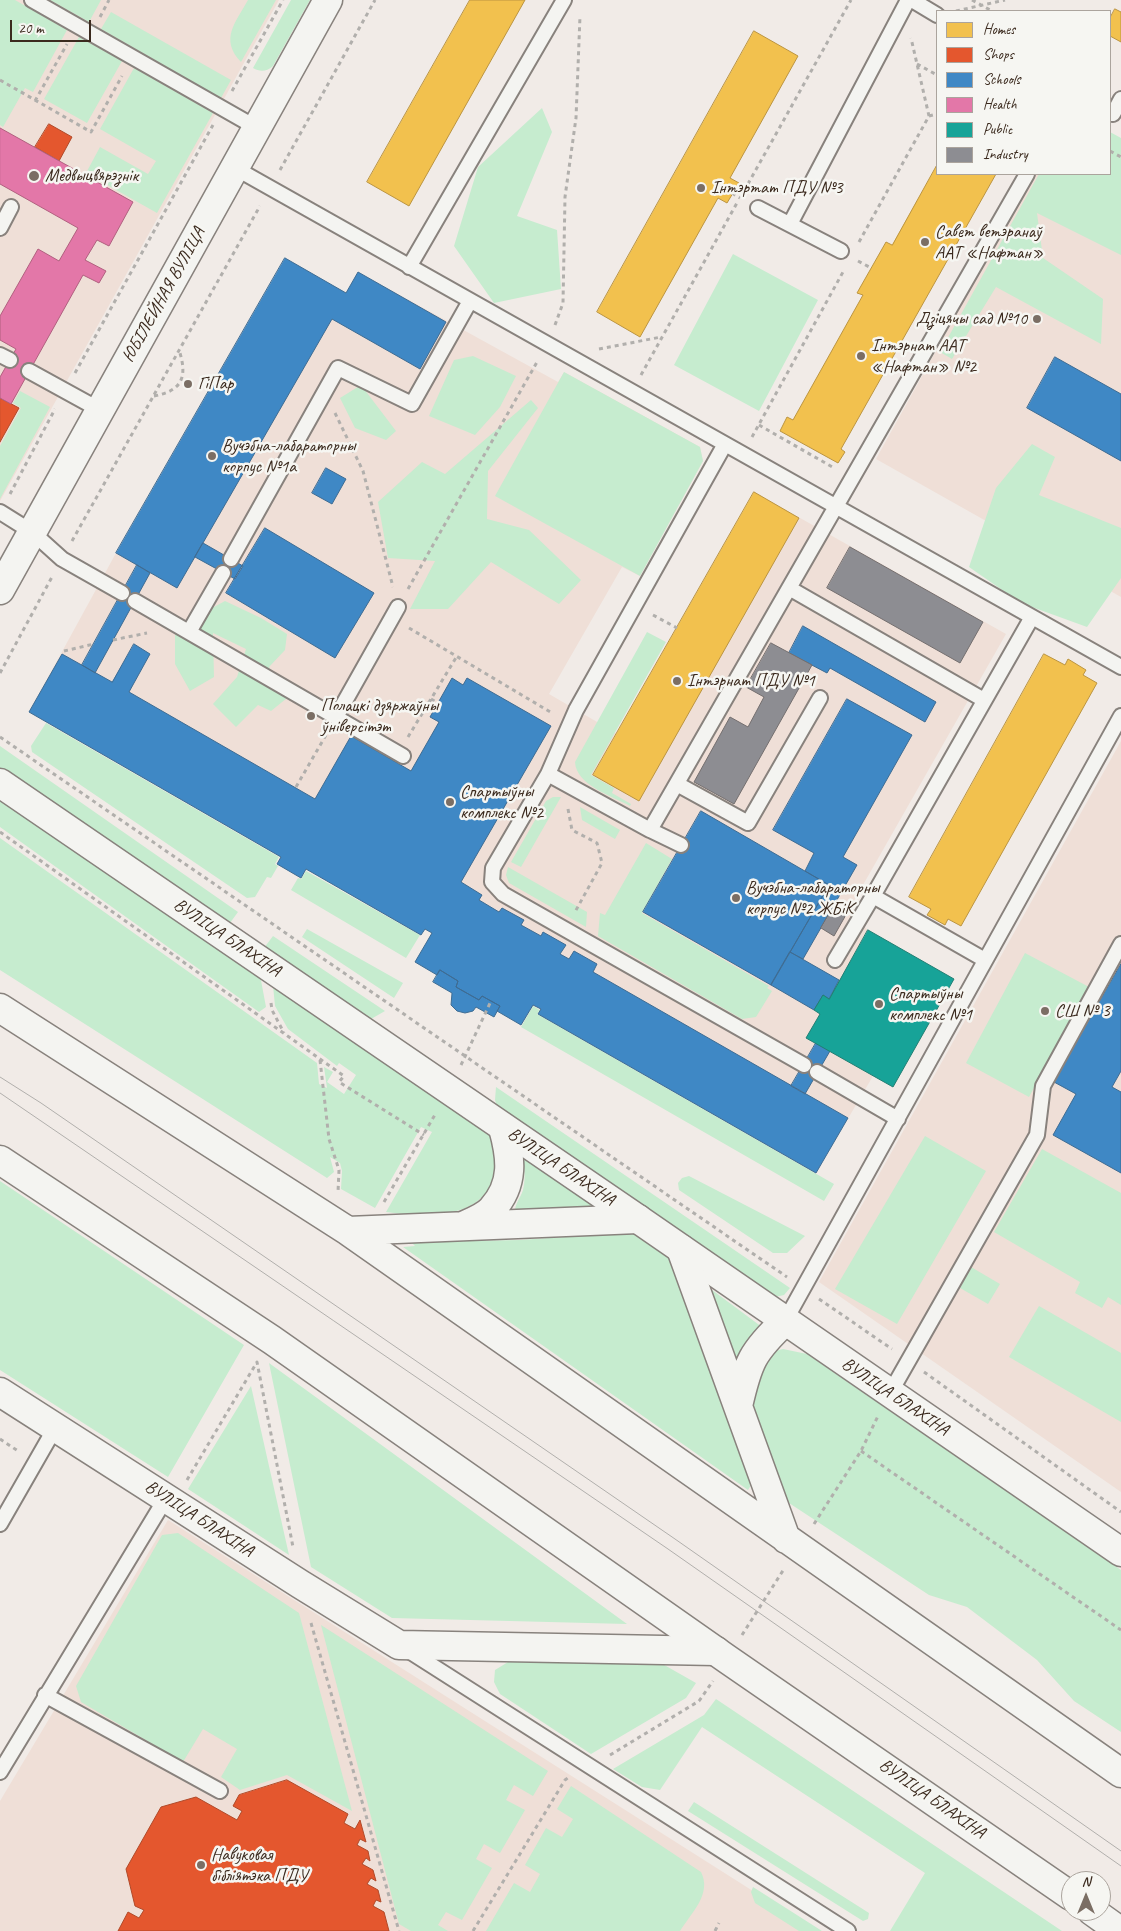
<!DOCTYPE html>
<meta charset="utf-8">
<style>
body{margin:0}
#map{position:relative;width:1121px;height:1931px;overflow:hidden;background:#f1ebe7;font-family:Caveat,sans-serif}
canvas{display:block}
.legend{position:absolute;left:936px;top:10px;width:175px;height:165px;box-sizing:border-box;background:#f6f6f2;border:1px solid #aba49d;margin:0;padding:6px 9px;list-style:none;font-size:15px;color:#3b2a1e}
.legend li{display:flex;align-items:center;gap:10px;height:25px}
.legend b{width:25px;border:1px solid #aba49d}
.north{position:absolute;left:1061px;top:1871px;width:50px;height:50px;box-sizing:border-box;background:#f6f6f2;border:1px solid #aba49d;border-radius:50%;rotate:0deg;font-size:14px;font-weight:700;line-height:20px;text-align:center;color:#3b2a1e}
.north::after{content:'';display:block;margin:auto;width:18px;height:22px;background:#7b6e64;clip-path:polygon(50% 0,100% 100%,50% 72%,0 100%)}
.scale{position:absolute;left:10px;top:20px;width:81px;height:22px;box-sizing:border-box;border:2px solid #3b2a1e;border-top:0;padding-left:6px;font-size:15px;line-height:18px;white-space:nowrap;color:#3b2a1e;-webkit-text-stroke:4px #f6f6f2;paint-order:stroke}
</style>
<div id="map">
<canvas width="1121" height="1931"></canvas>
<ul class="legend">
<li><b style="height:14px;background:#f2c14e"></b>Homes</li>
<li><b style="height:14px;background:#e4572e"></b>Shops</li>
<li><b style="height:14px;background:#3f88c5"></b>Schools</li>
<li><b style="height:14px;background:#e377a8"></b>Health</li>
<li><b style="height:14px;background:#17a398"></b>Public</li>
<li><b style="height:14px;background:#8d8d92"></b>Industry</li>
</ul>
<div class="north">N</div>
<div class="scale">20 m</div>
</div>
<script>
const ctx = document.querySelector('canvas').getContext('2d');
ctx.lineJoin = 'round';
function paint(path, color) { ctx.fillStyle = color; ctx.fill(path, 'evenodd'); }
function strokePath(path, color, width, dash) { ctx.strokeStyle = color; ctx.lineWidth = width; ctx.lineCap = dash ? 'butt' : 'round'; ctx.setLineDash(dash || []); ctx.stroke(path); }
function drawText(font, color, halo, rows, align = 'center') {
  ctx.font = font + ' Caveat,sans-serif'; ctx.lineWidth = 5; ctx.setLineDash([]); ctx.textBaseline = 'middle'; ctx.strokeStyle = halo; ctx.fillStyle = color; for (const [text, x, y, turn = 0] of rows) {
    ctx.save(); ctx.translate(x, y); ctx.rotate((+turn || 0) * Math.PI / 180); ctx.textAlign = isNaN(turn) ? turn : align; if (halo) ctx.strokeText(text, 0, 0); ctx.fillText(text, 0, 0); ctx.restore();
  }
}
paint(new Path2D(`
 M0,0H279L0,501Z
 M1034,174H1110L1121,178V597L876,459Z
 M285,258L346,293L358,272L558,382L564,372L700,447L703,461L640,576L622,567L549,694L616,733L754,492L1006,634L847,913L868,930L954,979L893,1087L873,1076L816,1173L538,1014L541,1009L533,1005L521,1025L440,970L437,975L415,962L432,933L425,929L421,935L306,869L300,878L277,864L281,856L29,712L116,553Z
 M1121,741V1492L819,1282Z
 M168,1520L816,1931H0V1801Z`), '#efdfd7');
paint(new Path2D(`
 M0,0H15L67,30L33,92L25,88L3,127L0,125Z
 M50,0H101L89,22Z
 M248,0H276L241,62C219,39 236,22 248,0Z
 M291,0H310L273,66C266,72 260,72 253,68Z
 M111,12L231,80L221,98L101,29Z
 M79,37L122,61L87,123L44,99Z
 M134,68L213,113L157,213L86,173L100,147L148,174L156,161L100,129Z
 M542,108L552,132L517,216L557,230L561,289L494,303L454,246L478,167Z
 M1110,132L1121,138V255L1037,213L1043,258L1103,299L1101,344L996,287L952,359L940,352L1039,174H1110Z
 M733,254L818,300L759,411L674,365Z
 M473,356L516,376L500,407L475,435L429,416L454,360Z
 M564,372L700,447L703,461L640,576L495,496Z
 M361,385L396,431L386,440L355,428L340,398Z
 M20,391L50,407L0,499V446L21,408L13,403Z
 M531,400L538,408L488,471L487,519L529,530L581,580L559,604L491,562L448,609H410L435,561L388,558L378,502L422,462L445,474Z
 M1032,444L1055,457L1039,495L1121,528V578L1087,627L1021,603L969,567L996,488Z
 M225,601L261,618L287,634L285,650L269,667L287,698L271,711L258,705L236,727L213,704L237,677L246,649L213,633L214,677L190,691L175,664V635L188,621Z
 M647,632L666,642L591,775L614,788L612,793L631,804L630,806C612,796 576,785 575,762Z
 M46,723L279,857L275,864L278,866L271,878L267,877L255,897L247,898L32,752L31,746Z
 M0,746L238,912L227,927L0,769Z
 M0,797L260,975L266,1007L259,1012L0,827Z
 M553,797H561L521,867L511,862L546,801Z
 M580,807L620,830L615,839L582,820Z
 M0,838L317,1063L319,1084L327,1088L324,1067L333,1072L327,1082L344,1094L356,1075L339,1063L337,1066L288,1029L275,1006L272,975L486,1125L497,1143L492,1187C486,1192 481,1199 475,1203C452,1218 412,1216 386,1212L432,1132L421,1127L375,1208L341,1189L342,1171L340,1163L330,1157L334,1172L327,1178L0,970Z
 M646,843L672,859L642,913L769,986L767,988L772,991L756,1017L742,1019L598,936L600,913L605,915Z
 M508,867L587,912L586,927L509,883L506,875Z
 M306,871L420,935L406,958L291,890L298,878L301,879Z
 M307,929L403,983L394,998L302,937Z
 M273,936L385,1011L371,1019L357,1018L261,952Z
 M1025,953L1089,987L1029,1097L966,1063Z
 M533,1006L540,1010L537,1014L834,1184L824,1201L521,1027Z
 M496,1087L790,1288L784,1295L775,1297L499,1113L495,1100Z
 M925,1136L986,1171L897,1324L835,1289Z
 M520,1146L613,1211L515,1212C515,1203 520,1199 523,1190C527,1174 523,1161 520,1146Z
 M1042,1149L1121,1193V1305L1108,1297L1102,1308L1075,1293L1080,1282L994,1232Z
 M689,1176L805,1236L787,1253H773L679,1190L678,1183L682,1178Z
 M0,1181L244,1345L168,1477L0,1370Z
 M639,1232L670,1254L751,1485L748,1490L403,1247L415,1246L411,1242L519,1240Z
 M971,1267L1000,1284L988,1304L960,1288Z
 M704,1284L766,1330L744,1349L733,1365Z
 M1039,1306L1121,1353V1422L1009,1357Z
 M783,1349L807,1354L1121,1570V1732L1074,1701L1037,1660L967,1607L929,1595L789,1503L781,1491L749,1406L767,1353Z
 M269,1363L627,1624L392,1618L311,1567Z
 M251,1386L289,1555L188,1489Z
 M178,1533L299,1613L352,1811L287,1775L240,1790L221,1777L237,1749L203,1729L183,1762L81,1702L76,1686L162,1535Z
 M321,1625L548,1771L533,1796L514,1785L506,1800L525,1810L500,1853L484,1844L476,1859L492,1868L462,1920L446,1912L438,1925L448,1931H411L399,1924Z
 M513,1659L659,1662L696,1683L686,1698L591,1754L500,1694L494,1682L495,1670Z
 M716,1699L1062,1931H890L925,1873L702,1727L660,1790L642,1787L613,1769L704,1715Z
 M571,1786L701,1872C712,1894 692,1912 680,1931H486L514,1883L530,1892L540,1874L525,1865L546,1828L562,1837L573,1819L557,1809Z
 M694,1802L869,1913L868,1919L863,1921L688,1811Z
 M753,1887L822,1931H799L755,1903L751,1892Z`), '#c6eccf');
const homes = new Path2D(`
 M470,0H525L409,206L367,182Z
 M1115,9L1121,12V42L1110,36V18Z
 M754,31L798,56L730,178L739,183L727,203L718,198L640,337L597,312Z
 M937,165V174H996L841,449L845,452L838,463L780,431L787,417L793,420L863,295L857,293L886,242L892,245Z
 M754,492L799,518L639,801L593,775Z
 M1044,654L1065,665L1068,659L1086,670L1083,675L1097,683L961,926L948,919L945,925L927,915L931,909L909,897Z`);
paint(homes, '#f2c14e');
strokePath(homes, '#bb9440', 1);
const shops = new Path2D(`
 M49,124L72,137L59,161L35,147Z
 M0,398L19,408L0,442Z
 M287,1780L348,1814L344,1823L355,1829L360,1820L366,1842L360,1839L357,1845L368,1851L370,1861L366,1858L362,1864L373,1870L376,1881L371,1878L367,1884L378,1890L381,1902L376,1900L373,1906L384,1912L389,1931H118L128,1912L139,1918L144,1910L135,1906L126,1869L161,1807L196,1797L237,1820L242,1811L233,1806L239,1795Z`);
paint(shops, '#e4572e');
strokePath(shops, '#b14a29', 1);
const schools = new Path2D(`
 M285,258L346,293L358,272L446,322L420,369L332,319L177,588L116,553Z
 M1055,357L1121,394V461L1027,408Z
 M326,468L346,479L332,504L312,493Z
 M265,528L374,593L335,658L226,593Z
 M203,543L243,566L235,579L195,557Z
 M137,565L150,573L95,673L82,665Z
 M803,626L936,702L925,722L830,668L827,673L789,653Z
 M134,644L150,654L129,692L315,799L351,736L411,771L439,722L430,717L452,678L463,685L467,678L551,726L461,882L482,895L479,900L499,912L502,908L524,920L521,925L541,936L543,932L566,945L560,954L569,959L574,951L597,964L593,972L848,1118L816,1173L538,1014L541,1009L533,1005L521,1025L497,1011L500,1006L482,996L479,1000L456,987L458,981L440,970L437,975L415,962L432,933L425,929L421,935L306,869L301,878L277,864L281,857L29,712L62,654L112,682Z
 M847,699L912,735L843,857L857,865L803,959L790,952L829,885L805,871L814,853L773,830Z
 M701,811L829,885L771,985L643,912Z
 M790,952L839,980L829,999L823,995L814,1010L771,985Z
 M1121,964V1071L1112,1087L1121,1092V1173L1053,1135L1076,1094L1054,1082Z
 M440,970L458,981L456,987L479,1000L482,996L500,1006L494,1017L476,1007L473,1011L465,1013L457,1011L451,1005L452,993L433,982Z
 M816,1043L830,1051L805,1094L791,1086Z`);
paint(schools, '#3f88c5');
strokePath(schools, '#3e6c93', 1);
const health = new Path2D(`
 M0,128L133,202L109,246L97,240L85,260L106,271L99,283L83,275L11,404L0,398V377L16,349L0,340V316L38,249L59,261L78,228L0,184Z`);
paint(health, '#e377a8');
strokePath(health, '#b1607f', 1);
const public = new Path2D(`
 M868,930L954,979L893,1087L806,1038L820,1014L814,1010L823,995L829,999Z`);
paint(public, '#17a398');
strokePath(public, '#227f73', 1);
const industry = new Path2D(`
 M850,547L983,622L960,663L827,588Z
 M771,643L812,665L734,804L694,782L730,717L748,727L764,697L746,687Z
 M834,906L847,913L834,936L821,928Z`);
paint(industry, '#8d8d92');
strokePath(industry, '#746f6f', 1);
const service = new Path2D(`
 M32,0L257,128
 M912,0L937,15
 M1113,114L1121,99
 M235,168L1121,667
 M758,208L841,251
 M790,224L908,0
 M0,228L11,207
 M409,267L564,0
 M0,355L10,360
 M29,371L100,410
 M725,444L576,710L548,774L493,868L492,882L503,894L804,1065
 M0,512L32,532L62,559L122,593
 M231,559L338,368L412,404L470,301
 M789,588L984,700
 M135,601L403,756
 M189,632L223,573
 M336,717L398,607
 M548,774L650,830L1027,174
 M677,784L748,823L820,698
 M650,830L681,845
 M835,960L873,896
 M985,960L873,896L1032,617
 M817,1072L898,1119
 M785,1321L1121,716
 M890,1393L1037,1135L1043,1086L1121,944
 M0,1524L55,1428
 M406,1649L848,1931
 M45,1695L220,1791
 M0,1772L166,1498`);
const minor = new Path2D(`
 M0,1392L300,1584L399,1645L716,1651`);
const tertiary = new Path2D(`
 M0,590L328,0
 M0,783L638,1219L1121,1552`);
const secondary = new Path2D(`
 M0,1008L348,1231L1121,1773
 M0,1160L272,1340L727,1659L1071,1896
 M465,1225C474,1221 486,1216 492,1209C515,1184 511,1157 503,1128
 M348,1231L638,1219
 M681,1249L786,1539
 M738,1406C748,1362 752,1352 785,1321
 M1092,1911L1120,1931`);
strokePath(service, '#88827d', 18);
strokePath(minor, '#88827d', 31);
strokePath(tertiary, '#88827d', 31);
strokePath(secondary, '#88827d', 31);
strokePath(new Path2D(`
 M972,0L992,11
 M956,11L1005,0
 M100,17L109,0
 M917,64L937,75
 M0,80L91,132L122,76
 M232,91L283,0
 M35,101L67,44
 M929,116L937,114
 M1110,151L1121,157
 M280,170L375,0
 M744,191L851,0
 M732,193L740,198
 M859,242L929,116L911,38
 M858,261L871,268
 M555,325L563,303L565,197L576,118L580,16
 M599,349L661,337
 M75,373L213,125
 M641,375L737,203
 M154,396C182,391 188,377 179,350
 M335,413L363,471L393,587
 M759,425L834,468
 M752,437L843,272
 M10,494L55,409
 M72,541L260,206
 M408,589L537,362
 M653,615L677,628
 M409,628L552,713
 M113,640L147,633
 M64,651L94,644
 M0,673L52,577
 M431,699L438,703
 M0,737L787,1277
 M408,737L457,656
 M296,787L326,735
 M568,809L572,830L597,843L602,863L575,912
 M0,832L344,1076L339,1082L424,1135
 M271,1003L272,1010L284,1033
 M320,1060L329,1139L339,1170L338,1192
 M461,1065L491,1001
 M384,1202L436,1113
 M819,1299L892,1349
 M924,1372L1121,1512
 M0,1439L18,1451
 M861,1451L1121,1630
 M187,1480L257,1362L293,1547
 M814,1524L861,1451L878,1416
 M311,1623L399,1931
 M742,1635L784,1569
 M610,1755L699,1701L713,1681
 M473,1931L565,1780L569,1777
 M715,1931L719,1923`), '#b1afac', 3, [4, 4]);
strokePath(service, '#f4f4f1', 14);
strokePath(minor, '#f4f4f1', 28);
strokePath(tertiary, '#f4f4f1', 28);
strokePath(secondary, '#f4f4f1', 28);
strokePath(new Path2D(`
 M0,1077L41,1103L675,1539L1121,1851
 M0,1093L668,1549L1121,1866`), '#b1afac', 1);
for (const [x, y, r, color] of [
 [34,176,6,"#7b6e64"],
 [701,188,5,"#7b6e64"],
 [925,242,5,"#7b6e64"],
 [1037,319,5,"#7b6e64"],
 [861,356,5,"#7b6e64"],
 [188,384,5,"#7b6e64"],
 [212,456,5,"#7b6e64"],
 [677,681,5,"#7b6e64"],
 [311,716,5,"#7b6e64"],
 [450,802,5,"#7b6e64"],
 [736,898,5,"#7b6e64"],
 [879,1004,5,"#7b6e64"],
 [1045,1011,5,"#7b6e64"],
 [201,1865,5,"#7b6e64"]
]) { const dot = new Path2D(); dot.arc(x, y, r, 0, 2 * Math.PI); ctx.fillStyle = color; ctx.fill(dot); strokePath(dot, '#f6f6f2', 2); }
drawText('18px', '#3b2a1e', '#f6f6f2', [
 ["Медвыцвярэзнік",45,176],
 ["Інтэртат ПДУ №3",711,188],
 ["Савет ветэранаў",935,232],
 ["ААТ «Нафтан»",935,253],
 ["Дзіцячы сад №10",1027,319,"right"],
 ["Інтэрнат ААТ",871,346],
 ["«Нафтан» №2",871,367],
 ["ГіПар",198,384],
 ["Вучэбна-лабараторны",222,446],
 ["корпус №1а",222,467],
 ["Інтэрнат ПДУ №1",687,681],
 ["Полацкі дзяржаўны",321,706],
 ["ўніверсітэт",321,727],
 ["Спартыўны",460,792],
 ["комплекс №2",460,813],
 ["Вучэбна-лабараторны",746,888],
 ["корпус №2 ЖБіК",746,909],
 ["Спартыўны",889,994],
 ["комплекс №1",889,1015],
 ["СШ № 3",1055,1011],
 ["Навуковая",211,1855],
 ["бібліятэка ПДУ",211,1876]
], 'left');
drawText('18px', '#3b2a1e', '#f6f6f2', [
 ["ЮБІЛЕЙНАЯ ВУЛІЦА",164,295,-61],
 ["ВУЛІЦА БЛАХІНА",227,938,34],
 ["ВУЛІЦА БЛАХІНА",561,1167,34],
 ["ВУЛІЦА БЛАХІНА",895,1397,34],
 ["ВУЛІЦА БЛАХІНА",199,1519,33],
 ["ВУЛІЦА БЛАХІНА",932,1799,35]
]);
</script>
